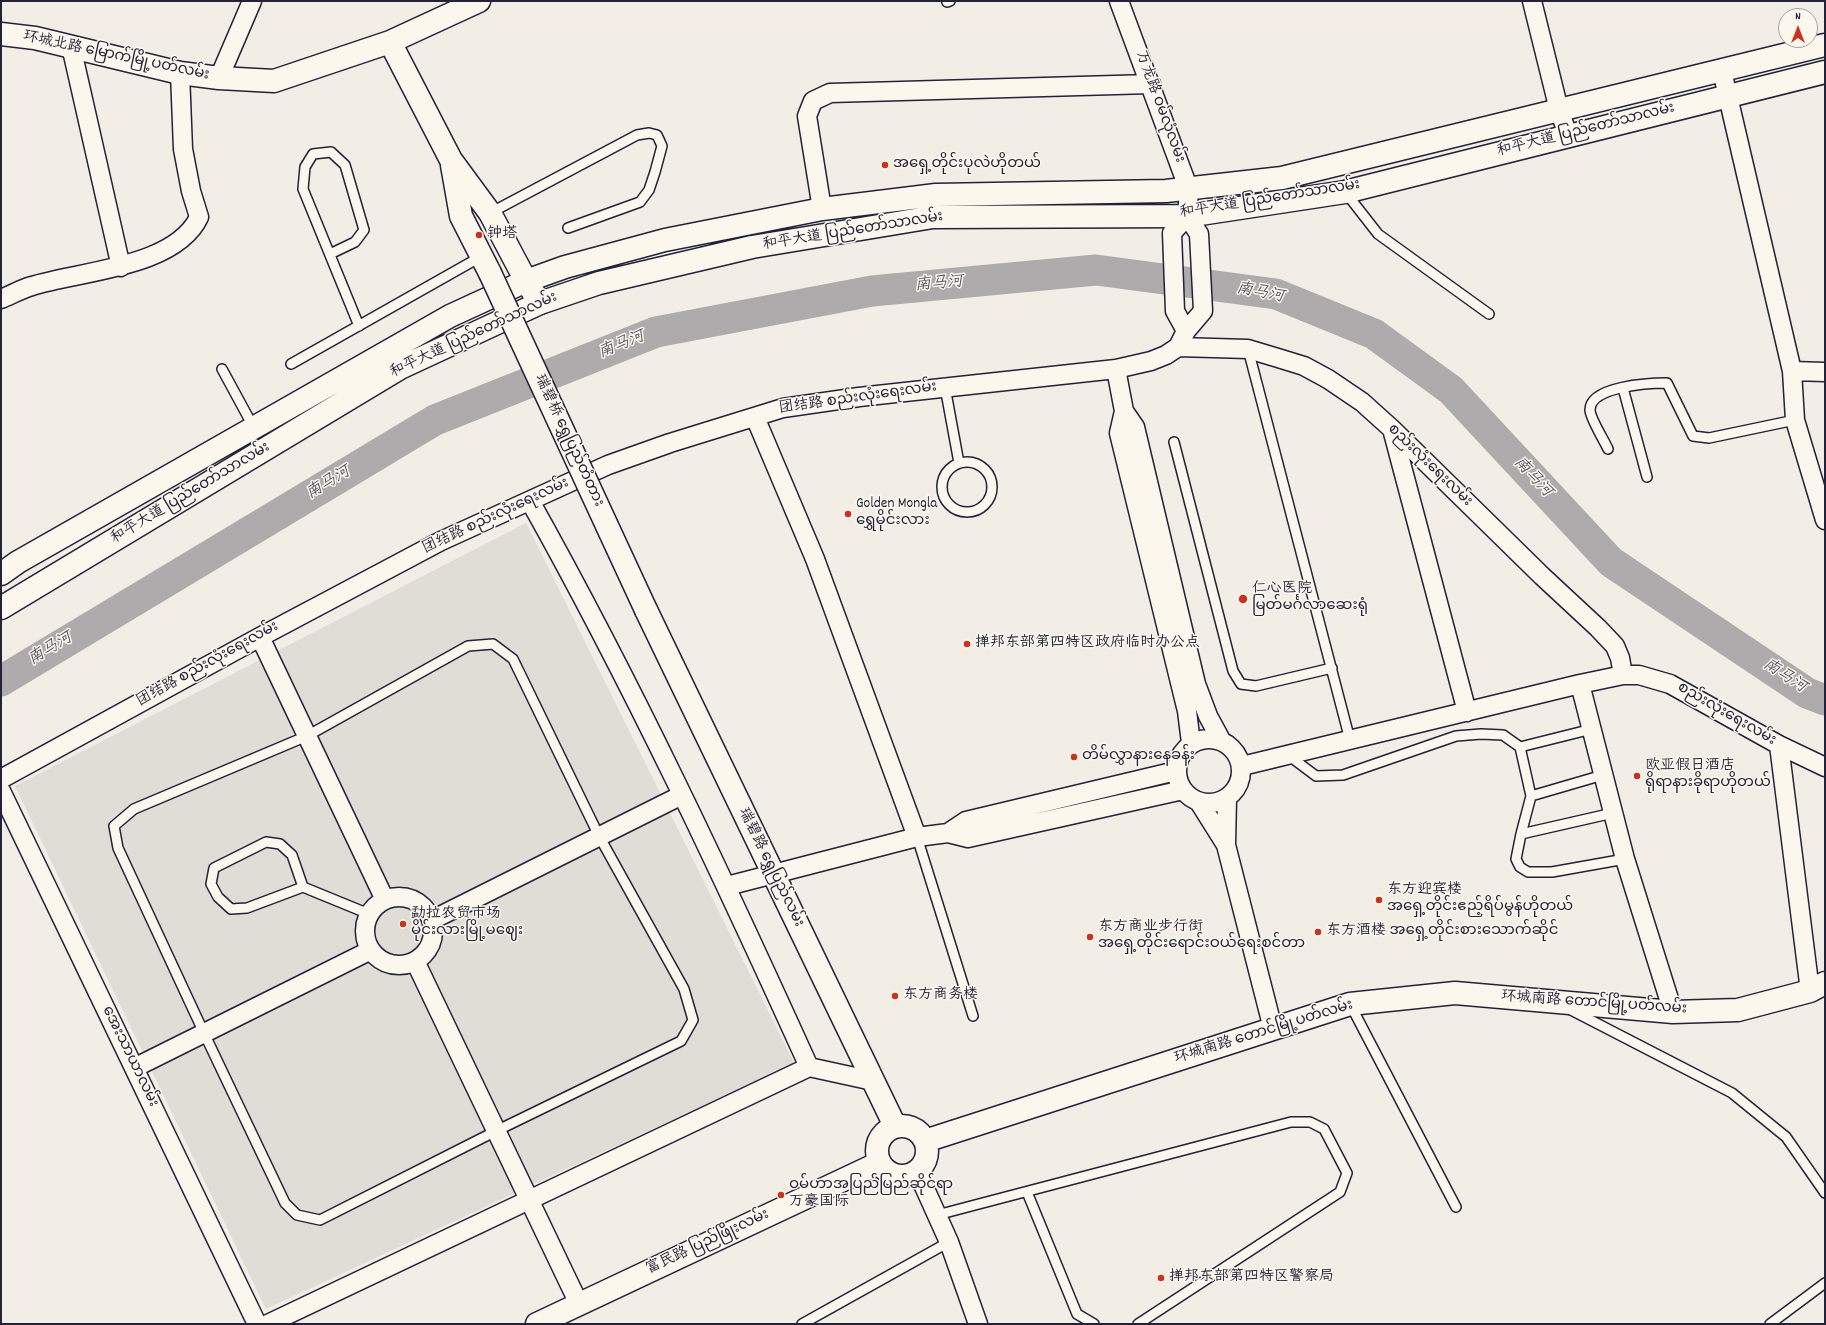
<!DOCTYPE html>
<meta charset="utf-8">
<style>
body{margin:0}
#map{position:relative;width:1826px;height:1325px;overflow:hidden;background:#f2eee5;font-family:Dekko,sans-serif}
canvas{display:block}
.frame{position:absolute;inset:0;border:2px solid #22223b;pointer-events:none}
.north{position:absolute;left:1778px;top:8px;width:40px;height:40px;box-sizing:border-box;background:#fbf7ec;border:1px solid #a4a2a5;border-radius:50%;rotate:0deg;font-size:11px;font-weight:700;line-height:16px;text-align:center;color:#22223b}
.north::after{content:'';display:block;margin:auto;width:14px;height:18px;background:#c8321e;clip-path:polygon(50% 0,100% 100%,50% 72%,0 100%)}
</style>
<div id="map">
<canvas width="1826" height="1325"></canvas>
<div class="frame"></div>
<div class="north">N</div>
</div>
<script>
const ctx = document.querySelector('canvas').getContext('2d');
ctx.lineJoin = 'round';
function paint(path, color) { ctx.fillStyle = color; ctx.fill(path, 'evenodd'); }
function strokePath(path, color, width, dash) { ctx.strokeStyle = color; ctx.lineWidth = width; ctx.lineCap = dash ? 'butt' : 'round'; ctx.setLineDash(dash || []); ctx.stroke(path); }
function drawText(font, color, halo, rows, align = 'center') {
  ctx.font = font + ' Dekko,"LXGW WenKai TC","Noto Sans Myanmar",sans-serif'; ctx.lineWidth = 3; ctx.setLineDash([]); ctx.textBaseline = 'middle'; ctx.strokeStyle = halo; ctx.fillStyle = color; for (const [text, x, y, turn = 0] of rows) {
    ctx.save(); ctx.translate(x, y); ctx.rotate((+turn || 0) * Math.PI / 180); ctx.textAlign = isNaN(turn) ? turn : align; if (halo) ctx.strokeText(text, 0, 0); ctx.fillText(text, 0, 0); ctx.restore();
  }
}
paint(new Path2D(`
 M526,523L794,1063L266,1309L15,786Z`), '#e0dcd6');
strokePath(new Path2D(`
 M1,681L435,420L656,332L872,291L1096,270L1276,294L1374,334L1451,390L1611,562L1807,693L1825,700`), '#aeabad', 31);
const lane = new Path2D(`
 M947,2L950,1
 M1346,193L1378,234L1489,314
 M490,213L637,135L649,133L657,135L662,146L655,172L649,190L640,202L568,228
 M330,254L355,242L364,230L345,165L331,152L313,154L305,167L303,189L359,326
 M1248,349L1350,740
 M291,364L482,256
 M222,369L254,428
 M945,387L959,463
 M1623,388L1647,477
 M1174,442L1233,671L1241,684L1256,686L1332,668
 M1608,449C1604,440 1590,418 1590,410C1590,386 1650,383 1667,383L1693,436L1709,438L1795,420
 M942 487a25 25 0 1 1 50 0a25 25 0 1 1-50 0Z
 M493,644L513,659L599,836L684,989L693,1020L681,1041L496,1131L320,1220L297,1215L285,1203L204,1033L118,848L114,826L134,809L307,736L468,646Z
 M1520,747L1592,729
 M1288,755L1316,776L1343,775L1456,736L1481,734L1503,735L1520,747L1531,796L1521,834L1516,859L1520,867L1528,872H1552L1625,859
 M1531,796L1603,775
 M1521,834L1613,813
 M917,837L973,1016
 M303,887L292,855L280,844L266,842L214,868L211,884L218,897L231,909L247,908L303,887L369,914
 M1350,1004L1456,1207
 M1571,1010L1732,1093L1786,1137L1825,1193
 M1027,1192L1077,1314L1094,1324
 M937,1215L1291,1122H1310L1324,1129L1347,1173L1340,1192L1138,1324
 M802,1324L949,1242
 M1770,1324L1825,1283`);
const street = new Path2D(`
 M1532,1L1559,110L1568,135
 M71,46L121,267
 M1722,71L1792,371L1795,420L1825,520
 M219,78L252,1
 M822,209L807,116L813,101L830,93L1151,84
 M1,299C11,295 21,289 32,286C79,271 175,268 199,217L191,191L183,149L180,73
 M1186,331L1175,311L1172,233L1187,216
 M1178,347L1248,349L1278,358L1304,366L1328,379L1362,402L1392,429L1542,576L1598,628L1615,646L1620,658L1623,675
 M1116,369L1124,411
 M1792,371L1825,372
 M755,417L815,559L917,837
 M1392,429L1467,712
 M530,501C633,685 722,875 809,1067L873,1081
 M260,637L385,900
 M1580,684L1625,859L1673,1012
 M1177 771a32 32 0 1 1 64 0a32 32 0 1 1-64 0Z
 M1191,743L1187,711L1119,433L1124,411L1135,427L1196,684L1208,716L1221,740
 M1779,745L1810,991
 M1242,766L1580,684L1623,675H1639L1670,684L1779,745L1825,767
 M1176,771L966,821L948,833L968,838L1183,790
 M1,779L260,637L441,541L608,465L670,443L783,408L859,397L1116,369L1151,361L1166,355L1178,347L1186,331L1203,311L1199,234L1187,216L1189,190L1119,1
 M1,791L257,1324
 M1199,802L1226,845L1227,798
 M1226,845L1273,1029
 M727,886L917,837L948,833
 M365 931a34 34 0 1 1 68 0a34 34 0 1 1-68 0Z
 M432,920L682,795
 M415,961L579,1304
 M134,1068L371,950
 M917,1171L949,1242L978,1324
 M268,1324L809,1067`);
const secondary = new Path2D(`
 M1,34L35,38L180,73L219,78L274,81L390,42L479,1
 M390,42L451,160L490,213L526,281L540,303
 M452,165L461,216L490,273
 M646,610L895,1126
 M877 1151a25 25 0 1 1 50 0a25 25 0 1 1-50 0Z
 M925,1141L1350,1004L1455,993L1673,1012L1738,1010L1810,991L1825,983
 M537,1324L879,1163`);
const highway = new Path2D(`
 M1,574L18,562L450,316L526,281L565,267L665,240L822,209L936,195L1166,191L1282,178L1825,45
 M1,608L400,368L540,303L599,283L752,247L933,217L1187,216L1345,192L1825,72`);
strokePath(lane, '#22223b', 12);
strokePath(street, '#22223b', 21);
strokePath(secondary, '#22223b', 25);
strokePath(highway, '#22223b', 25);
strokePath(lane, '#fbf7ec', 9);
strokePath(street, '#fbf7ec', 18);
strokePath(secondary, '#fbf7ec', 22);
strokePath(highway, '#fbf7ec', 22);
const secondaryBridge = new Path2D(`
 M490,273L646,610`);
strokePath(secondaryBridge, '#22223b', 25, []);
strokePath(secondaryBridge, '#fbf7ec', 22);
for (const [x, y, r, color] of [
 [885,165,4,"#c8321e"],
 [479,235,4,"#c8321e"],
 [848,514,4,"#c8321e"],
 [1243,599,5,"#c8321e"],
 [967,644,4,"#c8321e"],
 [1074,757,4,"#c8321e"],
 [1637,776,4,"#c8321e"],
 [1379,900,4,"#c8321e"],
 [403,924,4,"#c8321e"],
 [1318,932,4,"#c8321e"],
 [1090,937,4,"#c8321e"],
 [895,996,4,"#c8321e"],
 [781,1195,4,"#c8321e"],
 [1161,1278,4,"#c8321e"]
]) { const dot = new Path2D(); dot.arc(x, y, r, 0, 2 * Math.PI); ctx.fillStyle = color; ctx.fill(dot); strokePath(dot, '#fbf7ec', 1.5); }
drawText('15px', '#22223b', '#fbf7ec', [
 ["环城北路 မြောက်မြို့ပတ်လမ်း",116,57,12],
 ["万龙路 ဝမ်လုံလမ်း",1159,107,70],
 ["和平大道 ပြည်တော်သာလမ်း",1586,131,-14],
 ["和平大道 ပြည်တော်သာလမ်း",1270,200,-9],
 ["和平大道 ပြည်တော်သာလမ်း",853,232,-9],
 ["和平大道 ပြည်တော်သာလမ်း",474,336,-25],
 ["团结路 စည်းလုံးရေးလမ်း",858,399,-8],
 ["瑞碧桥 ရွှေပြည်တံတား",568,441,65],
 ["စည်းလုံးရေးလမ်း",1429,466,44],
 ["和平大道 ပြည်တော်သာလမ်း",191,494,-31],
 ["团结路 စည်းလုံးရေးလမ်း",496,517,-25],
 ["团结路 စည်းလုံးရေးလမ်း",208,665,-29],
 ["စည်းလုံးရေးလမ်း",1726,715,30],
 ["瑞碧路 ရွှေပြည်လမ်း",770,868,64],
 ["环城南路 တောင်မြို့ပတ်လမ်း",1594,1004,4],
 ["环城南路 တောင်မြို့ပတ်လမ်း",1264,1033,-17],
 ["အေးသာယာလမ်း",129,1057,64],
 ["富民路 ပြည်ဖြိုးလမ်း",708,1243,-25]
]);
drawText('15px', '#22223b', '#fbf7ec', [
 ["အရှေ့တိုင်းပုလဲဟိုတယ်",893,165],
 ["钟塔",487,235],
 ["Golden Mongla",856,505],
 ["ရွှေမိုင်းလား",856,522],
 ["仁心医院",1252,590],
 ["မြတ်မင်္ဂလာဆေးရုံ",1252,607],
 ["掸邦东部第四特区政府临时办公点",975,644],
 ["တိမ်လွှာနားနေခန်း",1082,757],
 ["欧亚假日酒店",1645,767],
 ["ရိုရာနားခိုရာဟိုတယ်",1645,784],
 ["东方迎宾楼",1387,891],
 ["အရှေ့တိုင်းဧည့်ရိပ်မွန်ဟိုတယ်",1387,908],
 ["勐拉农贸市场",411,915],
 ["မိုင်းလားမြို့မဈေး",411,932],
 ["东方商业步行街",1098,928],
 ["အရှေ့တိုင်းရောင်းဝယ်ရေးစင်တာ",1098,945],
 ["东方酒楼 အရှေ့တိုင်းစားသောက်ဆိုင်",1326,932],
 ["东方商务楼",903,996],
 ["ဝမ်ဟာအပြည်ပြည်ဆိုင်ရာ",789,1186],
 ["万豪国际",789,1203],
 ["掸邦东部第四特区警察局",1169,1278]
], 'left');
drawText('italic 16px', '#535263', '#fbf7ec', [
 ["南马河",939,285,-5],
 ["南马河",1260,294,11],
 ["南马河",622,346,-22],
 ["南马河",1532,478,47],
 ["南马河",329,484,-31],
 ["南马河",51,650,-31],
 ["南马河",1784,677,33]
]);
</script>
